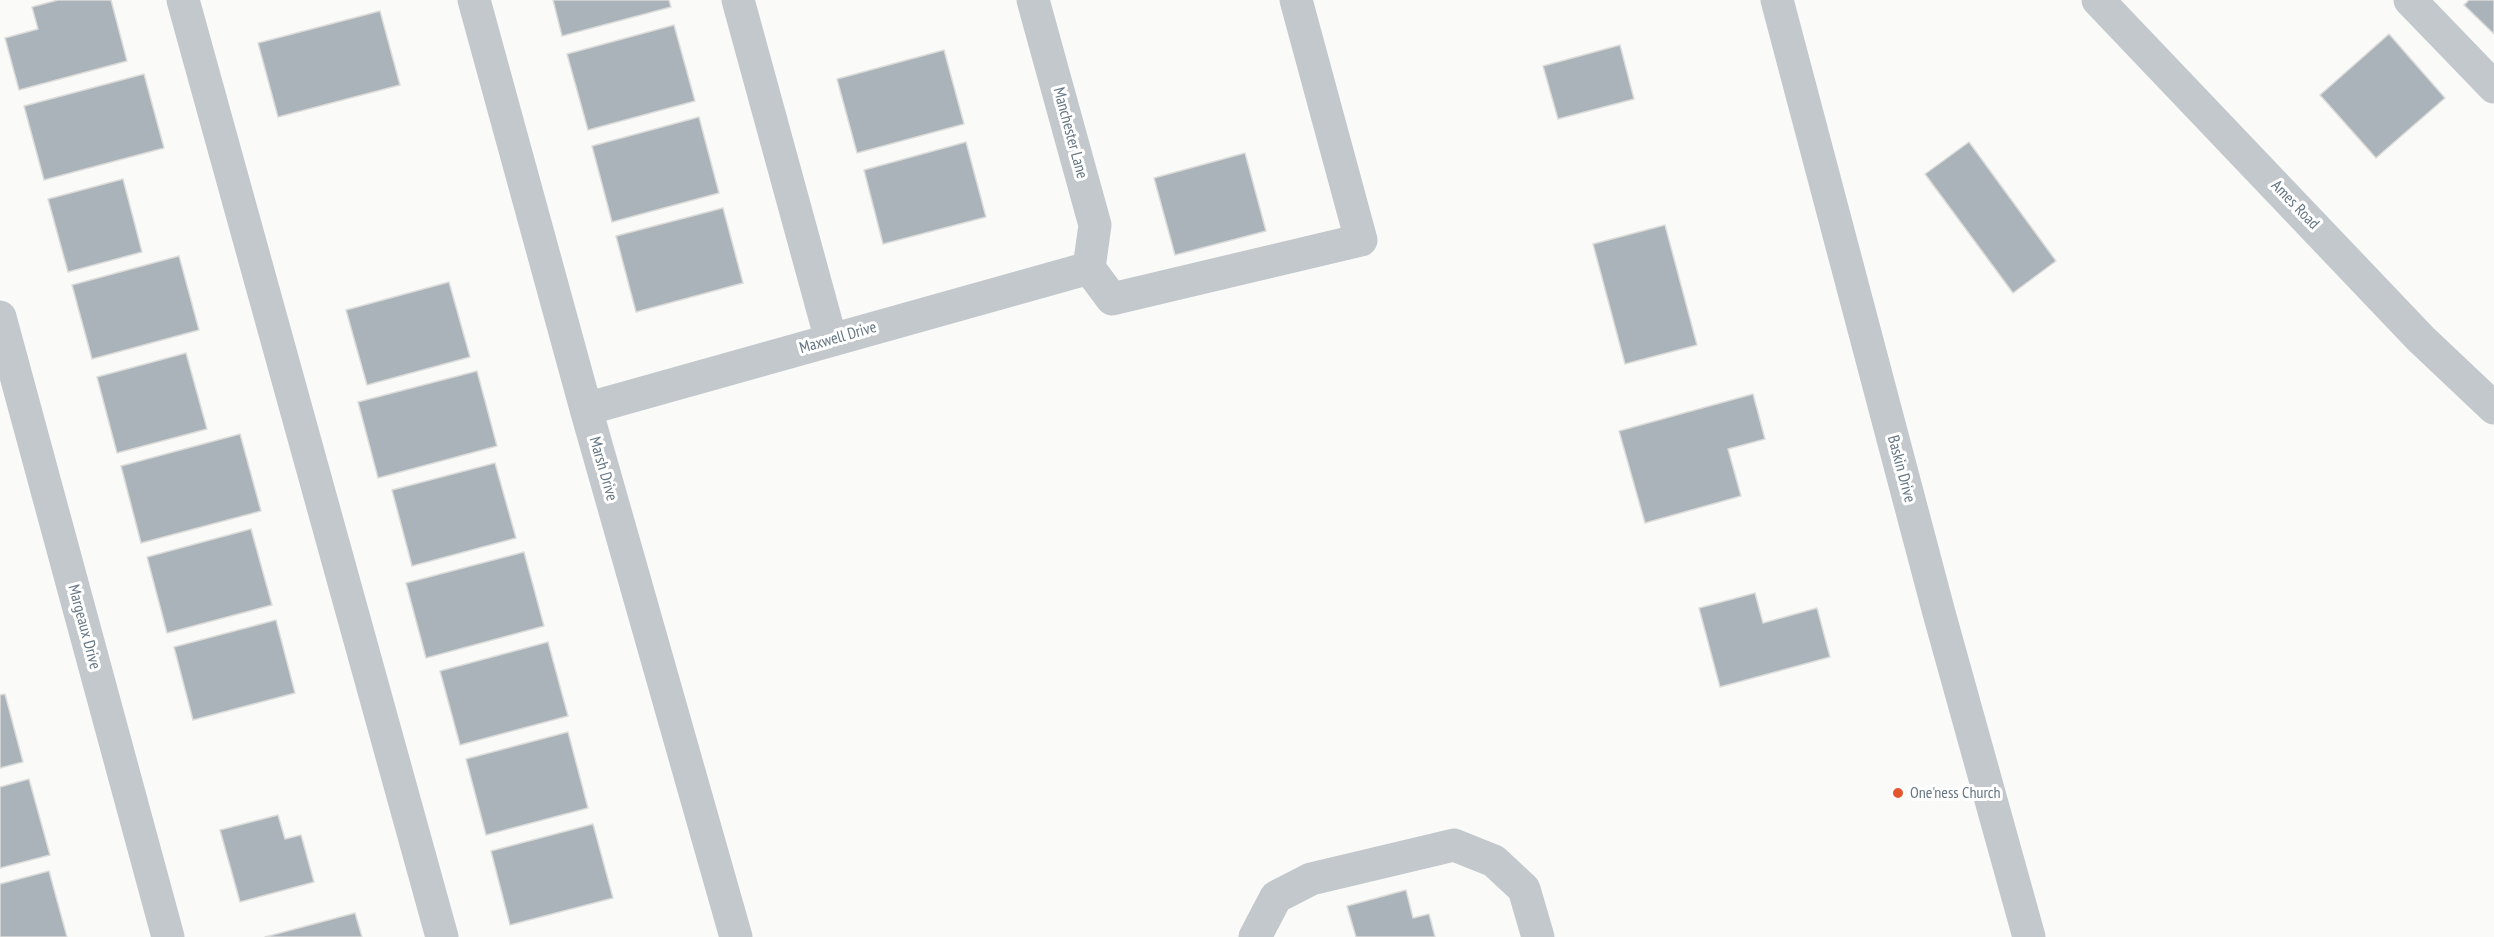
<!DOCTYPE html>
<style>
body{margin:0}
canvas{display:block;background:#fafaf8}
</style>
<canvas width="2494" height="937"></canvas>
<script>
const ctx = document.querySelector('canvas').getContext('2d');
ctx.lineJoin = 'round';
function paint(path, color) { ctx.fillStyle = color; ctx.fill(path, 'evenodd'); }
function strokePath(path, color, width, dash) { ctx.strokeStyle = color; ctx.lineWidth = width; ctx.lineCap = dash ? 'butt' : 'round'; ctx.setLineDash(dash || []); ctx.stroke(path); }
function drawText(font, color, halo, rows, align = 'center') {
  ctx.font = font + ' "PT Sans Narrow",sans-serif'; ctx.lineWidth = 6; ctx.setLineDash([]); ctx.textBaseline = 'middle'; ctx.strokeStyle = halo; ctx.fillStyle = color; for (const [text, x, y, turn = 0] of rows) {
    ctx.save(); ctx.translate(x, y); ctx.rotate((+turn || 0) * Math.PI / 180); ctx.textAlign = isNaN(turn) ? turn : align; if (halo) ctx.strokeText(text, 0, 0); ctx.fillText(text, 0, 0); ctx.restore();
  }
}
const building = new Path2D(`
 M58,0H111L127,61L19,90L5,38L38,29L32,7Z
 M553,0H669L671,7L562,36Z
 M2469,0H2494V34L2464,5Z
 M380,11L400,85L278,117L258,43Z
 M674,25L695,101L588,130L567,54Z
 M2389,34L2445,98L2376,158L2320,95Z
 M1620,45L1634,99L1558,119L1543,66Z
 M944,50L964,124L857,153L837,79Z
 M144,74L164,148L44,180L24,106Z
 M699,117L719,193L612,222L592,146Z
 M966,142L986,217L883,244L864,170Z
 M1969,142L2056,261L2013,293L1925,174Z
 M1245,153L1266,231L1175,255L1154,178Z
 M123,179L142,252L68,272L48,199Z
 M723,208L743,283L636,312L616,236Z
 M1665,225L1697,345L1625,364L1593,244Z
 M179,256L199,330L92,359L72,285Z
 M449,282L470,357L367,385L346,310Z
 M186,353L207,429L117,453L97,377Z
 M477,371L497,446L378,478L358,402Z
 M1753,394L1765,439L1728,449L1741,496L1645,523L1619,431Z
 M240,434L261,511L141,543L121,466Z
 M495,463L516,538L412,566L392,490Z
 M251,529L272,605L167,633L147,557Z
 M524,552L544,626L426,658L406,583Z
 M1755,593L1763,623L1817,608L1830,657L1720,687L1699,608Z
 M276,620L295,693L193,720L174,647Z
 M548,642L568,716L460,745L440,671Z
 M5,694L23,762L0,768V695Z
 M568,732L588,808L486,835L466,759Z
 M29,779L50,855L0,868V787Z
 M278,815L285,839L301,835L314,882L240,902L220,830Z
 M593,824L613,898L510,925L491,851Z
 M49,871L67,937H0V884Z
 M1406,890L1413,918L1429,914L1435,937H1356L1347,906Z
 M355,913L362,937H265Z`);
paint(building, '#aab3b9');
strokePath(building, '#dcdcda', 1.5);
strokePath(new Path2D(`
 M183,0L442,937
 M474,0L586,409L736,937
 M738,0L831,340
 M1033,0L1095,225L1089,268
 M1777,0L1939,613L2029,937
 M2098,0L2421,339L2494,408
 M2410,0L2494,87
 M1089,268L1112,299L1361,240L1296,0
 M0,317L168,937
 M586,409L1089,268
 M1255,937L1276,897L1311,879L1454,845L1494,861L1524,889L1538,937`), '#c3c8cc', 33);
for (const [x, y, r, color] of [
 [1898,793,6,"#e4572e"]
]) { const dot = new Path2D(); dot.arc(x, y, r, 0, 2 * Math.PI); ctx.fillStyle = color; ctx.fill(dot); strokePath(dot, '#fff', 2); }
drawText('16px', '#657683', '#fff', [
 ["Manchester Lane",1070,133,75],
 ["Ames Road",2295,205,46],
 ["Maxwell Drive",838,338,-16],
 ["Marsh Drive",603,469,74],
 ["Baskin Drive",1901,469,75],
 ["Margeaux Drive",84,627,75]
]);
drawText('16px', '#657683', '#fff', [
 ["One'ness Church",1910,793]
], 'left');
</script>
